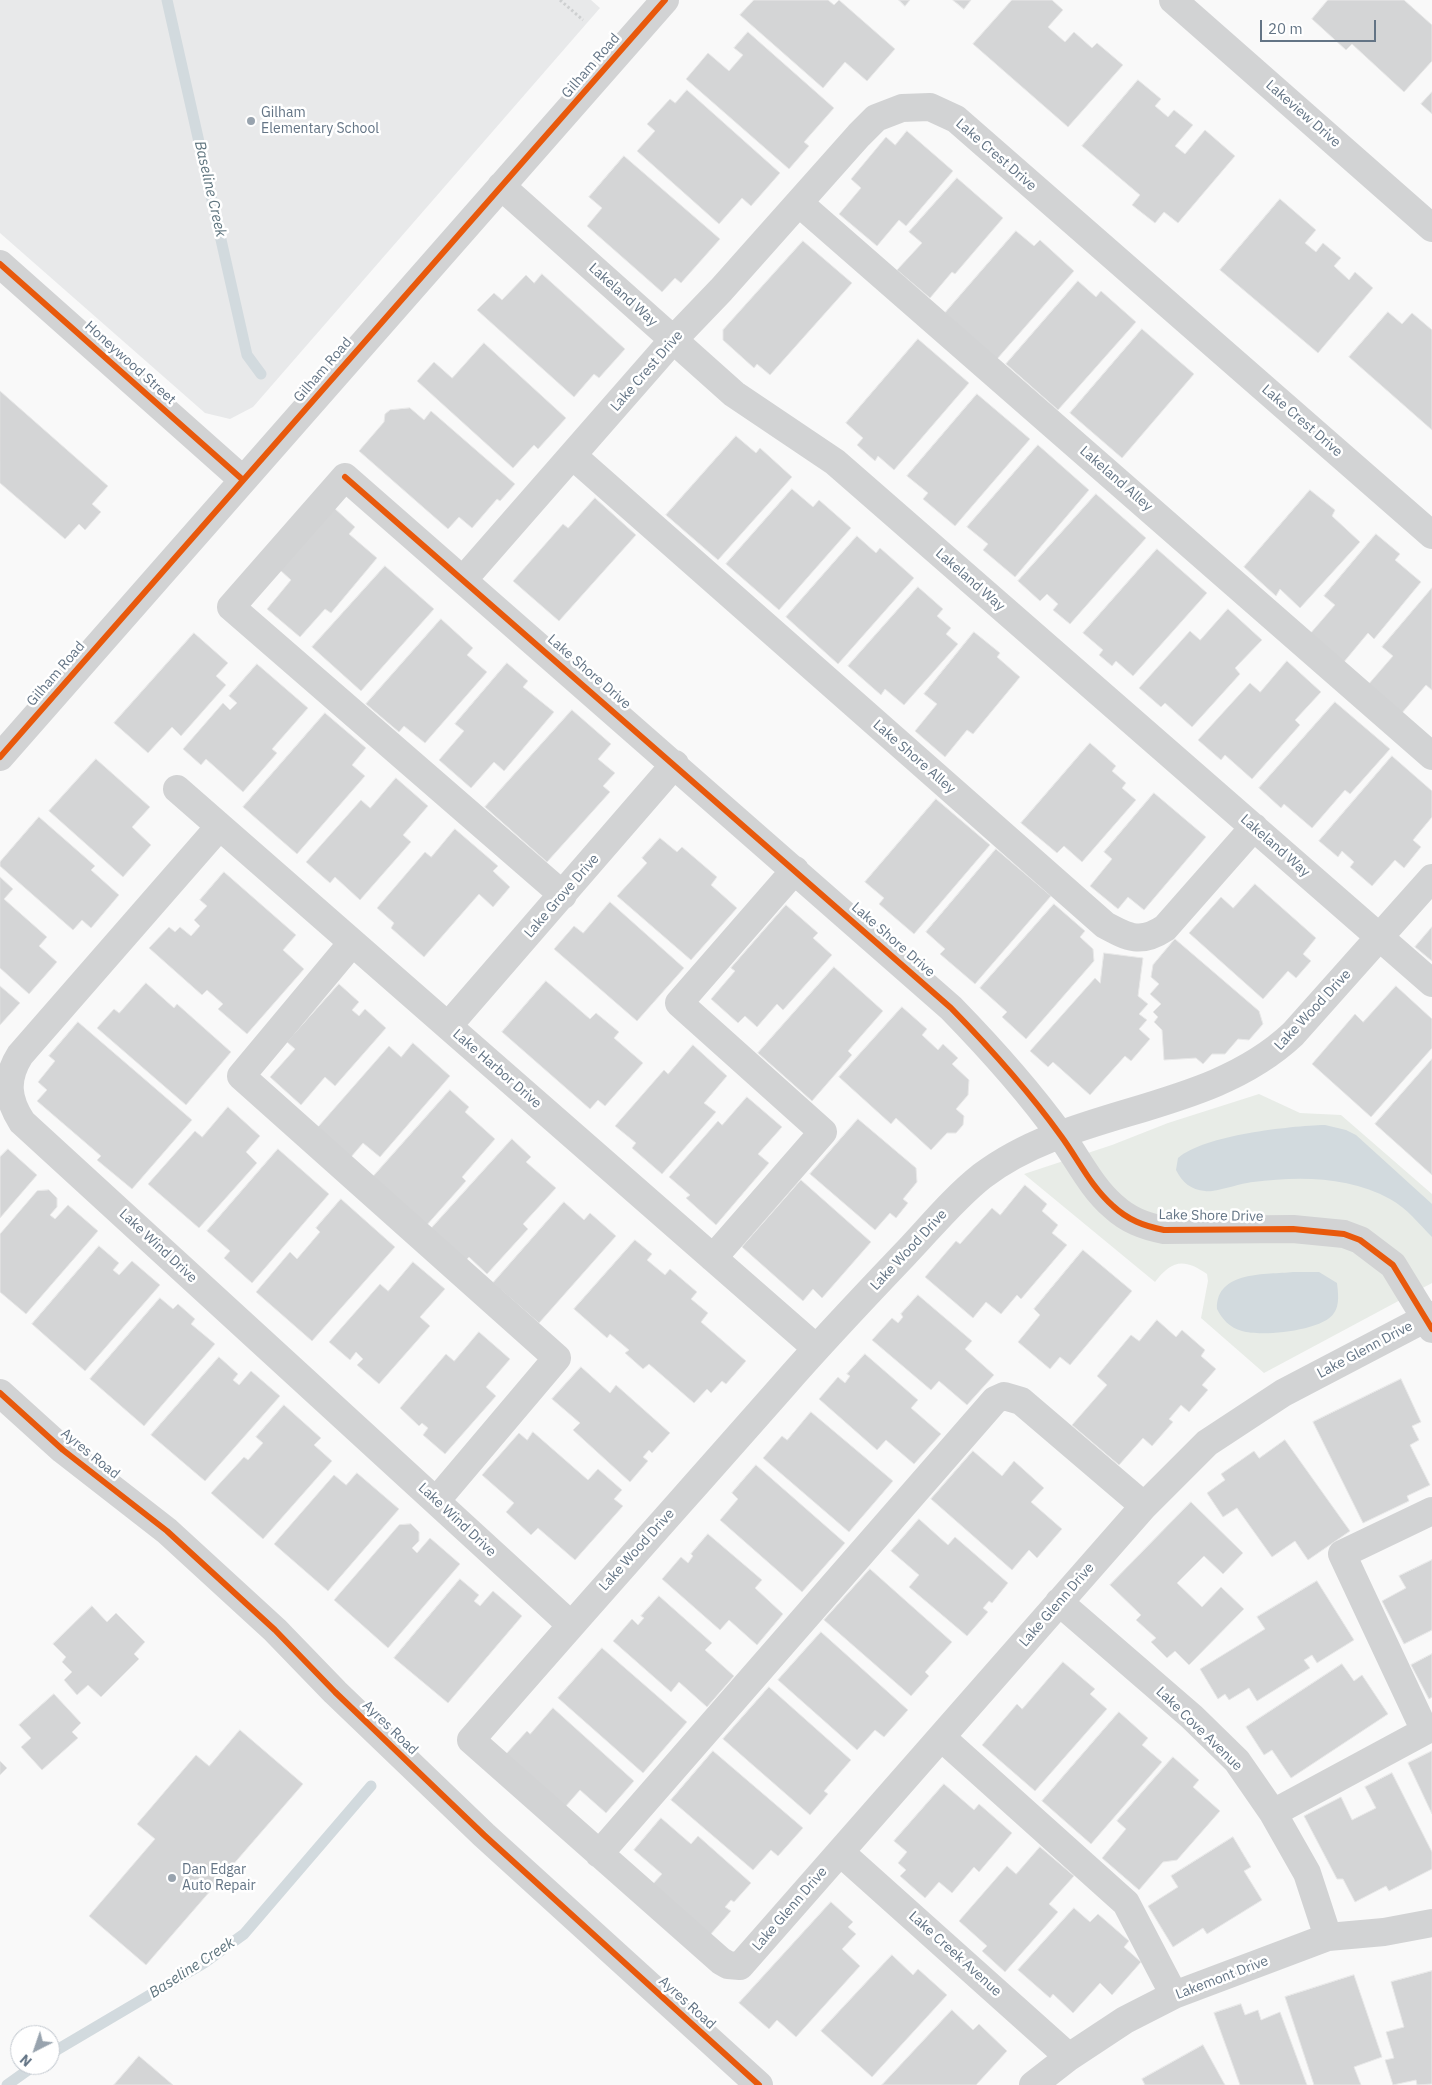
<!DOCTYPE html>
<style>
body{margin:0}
#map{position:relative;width:1432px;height:2085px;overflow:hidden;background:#f9f9f9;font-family:"IBM Plex Sans",sans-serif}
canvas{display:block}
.north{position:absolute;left:10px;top:2025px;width:50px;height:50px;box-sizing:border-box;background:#fff;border:1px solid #c1c7ce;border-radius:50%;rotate:221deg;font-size:14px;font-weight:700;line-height:20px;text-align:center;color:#637485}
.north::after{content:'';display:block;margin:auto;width:18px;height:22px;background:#98a3ae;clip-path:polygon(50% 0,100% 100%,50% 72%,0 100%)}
.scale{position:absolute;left:1260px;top:20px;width:116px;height:22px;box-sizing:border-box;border:2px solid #637485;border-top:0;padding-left:6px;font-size:15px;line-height:18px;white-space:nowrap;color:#637485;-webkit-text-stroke:4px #fff;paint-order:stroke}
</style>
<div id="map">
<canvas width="1432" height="2085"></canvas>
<div class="north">N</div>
<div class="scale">20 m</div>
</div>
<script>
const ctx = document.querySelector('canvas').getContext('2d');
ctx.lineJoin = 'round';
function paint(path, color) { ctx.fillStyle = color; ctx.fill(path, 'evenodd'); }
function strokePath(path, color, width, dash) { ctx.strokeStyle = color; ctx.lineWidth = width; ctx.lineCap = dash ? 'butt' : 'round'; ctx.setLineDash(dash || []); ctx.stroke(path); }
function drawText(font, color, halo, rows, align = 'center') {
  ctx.font = font + ' "IBM Plex Sans",sans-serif'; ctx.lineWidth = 5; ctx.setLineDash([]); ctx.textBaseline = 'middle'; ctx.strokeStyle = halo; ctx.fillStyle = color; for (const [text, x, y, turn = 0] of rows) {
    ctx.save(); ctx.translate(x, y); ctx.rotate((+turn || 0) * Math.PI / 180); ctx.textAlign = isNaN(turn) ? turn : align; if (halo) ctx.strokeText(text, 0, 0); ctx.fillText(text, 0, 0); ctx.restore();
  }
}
paint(new Path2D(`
 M0,0H591L600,8L253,407L230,419L205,413L0,233Z`), '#e8e9ea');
paint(new Path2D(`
 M1259,1094L1300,1113L1341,1115L1432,1194V1283L1264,1373L1201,1318L1208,1281L1207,1274C1183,1257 1171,1261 1155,1282L1024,1174L1112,1145L1168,1123Z`), '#e8ece7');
paint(new Path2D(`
 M1325,1125L1346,1130L1356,1135L1432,1204V1237C1419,1224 1407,1208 1390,1199C1349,1176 1298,1176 1253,1182C1241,1183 1214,1193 1205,1191C1191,1190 1182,1182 1176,1170L1178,1158C1205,1135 1289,1126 1325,1125Z
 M1293,1272H1319L1337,1283C1338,1292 1340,1305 1334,1313C1323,1331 1261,1337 1242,1331C1230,1328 1222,1319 1217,1309C1216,1270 1267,1275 1293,1272Z`), '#d2dade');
strokePath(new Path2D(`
 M167,0L247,355L261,374
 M50,2054L204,1963L244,1934L371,1786
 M7,2085L35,2065`), '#d2dade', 11);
const building = new Path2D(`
 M754,0H828L834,5L839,0L895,49L867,81L845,62L823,88L740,15Z
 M899,0H910L905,6Z
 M953,0H971L964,9Z
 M1012,0H1052L1063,10L1048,27L1065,42L1074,32L1092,48L1097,43L1123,65L1068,127L973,44Z
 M1328,0H1404L1432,25V61L1404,92L1352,44L1346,50L1312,19Z
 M748,32L834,108L804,142L809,146L789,169L686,79L708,53L729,71L743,55L734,48Z
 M1138,80L1161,99L1155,106L1168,117L1174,110L1193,125L1175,146L1185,154L1205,130L1235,156L1178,223L1164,212L1155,223L1132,205L1140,195L1082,146Z
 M687,90L780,173L751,206L742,198L719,224L637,151L655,131L647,124L670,99L675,103Z
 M1432,92V114L1421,104Z
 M907,131L953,171L906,226L899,220L877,246L839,214L861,188L851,179L886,137L895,145Z
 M624,156L720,239L681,283L675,278L662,292L587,226L602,208L589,197Z
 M957,178L1003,218L955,274L952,272L930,298L897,270L922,243L909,232Z
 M1280,199L1316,230L1305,243L1316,252L1323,243L1341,258L1334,266L1349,280L1355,272L1373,288L1318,353L1220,270Z
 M1016,231L1034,246L1040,240L1074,271L997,359L945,313Z
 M803,241L852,283L770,375L757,364L754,368L723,340V330Z
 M542,274L625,349L599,378L594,374L574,397L477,310L494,293L502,300L526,275L534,283Z
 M1078,281L1096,297L1101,291L1136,322L1058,410L1006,364Z
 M1388,312L1402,324L1412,313L1432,330V430L1349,357Z
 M1142,329L1194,374L1122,458L1070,413Z
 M918,339L969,383L894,470L878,456L875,461L857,445L863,438L846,423Z
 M484,343L566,418L538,449L534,445L513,468L417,381L434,362L452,378Z
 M0,391L108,486L92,504L101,512L85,530L79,524L65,539L0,483Z
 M977,394L1030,439L955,526L923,499L928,493L907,476Z
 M410,408L424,420L431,411L515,484L500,501L497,499L472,528L459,517L448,529L359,451L384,422L385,414L390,410Z
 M736,436L756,453L760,448L792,477L718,560L666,515Z
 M1038,445L1089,490L1015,577L983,550L988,544L967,527Z
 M792,489L813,507L819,500L851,528L779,610L726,564Z
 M1310,490L1335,510L1332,516L1360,542L1300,608L1280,589L1276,596L1244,567Z
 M1096,494L1146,538L1070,624L1053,610L1058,604L1047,594L1040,601L1018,581Z
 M595,498L636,535L559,621L513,581L563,524L568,528Z
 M333,507L355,527L349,534L377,558L331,613L325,609L300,637L267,609L291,580L280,570Z
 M1376,534L1400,554L1395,560L1421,582L1374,639L1368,633L1343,663L1309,635L1335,605L1324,596Z
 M857,536L876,553L880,548L914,578L838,664L786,617Z
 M1157,549L1207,593L1133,676L1116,661L1112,666L1099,655L1103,650L1083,633Z
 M385,566L434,609L361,691L312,647Z
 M918,587L943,609L937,616L951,628L946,634L958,644L904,705L885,689L881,695L848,666Z
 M1432,588V690L1426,685L1401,714L1367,686L1393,656L1382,647Z
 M1228,609L1262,640L1235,668L1240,674L1192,727L1165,703L1161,707L1139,688L1190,631L1200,640Z
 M441,619L473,648L467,655L487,672L425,743L404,726L399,732L366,704Z
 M974,632L1000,653L997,657L1020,677L973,734L967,730L945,757L915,731L937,704L924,694Z
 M194,633L228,663L216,676L226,685L181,736L172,727L148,753L114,723Z
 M1287,661L1321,692L1295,720L1300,725L1252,779L1225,755L1221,760L1198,740L1250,683L1260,692Z
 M507,663L528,681L523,687L554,712L504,771L494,762L471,788L439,760L464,731L455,724Z
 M257,664L308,708L272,749L277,753L243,792L206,759L201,765L183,749L223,703L230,710L237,703L229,696Z
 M1335,702L1390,749L1350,794L1345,790L1312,828L1284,804L1281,808L1259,788Z
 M572,710L611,744L598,759L615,773L603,786L610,792L547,862L485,807Z
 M325,713L366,748L352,765L365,776L297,854L243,807Z
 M1090,743L1116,766L1112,771L1126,783L1122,788L1136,800L1082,862L1064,846L1057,853L1021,823Z
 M1392,756L1432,791V817L1413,840L1421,847L1404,868L1395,860L1372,886L1350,867L1354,862L1342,851L1338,857L1319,841Z
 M96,759L150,807L132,827L151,845L123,877L49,811Z
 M396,778L428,806L403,835L411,842L360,900L335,877L330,883L306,862L361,800L370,808Z
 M1154,793L1206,837L1144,910L1128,897L1118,909L1090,886L1112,859L1104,852Z
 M936,799L990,845L914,934L879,904L884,898L865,882Z
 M39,817L95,866L91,870L119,895L91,928L82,920L73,930L0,866V862Z
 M455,829L498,866L493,871L510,887L493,907L479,894L424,957L391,928L394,923L377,908L425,852L431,857Z
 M660,838L677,852L682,847L717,877L711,885L737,908L691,960L617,896L647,863L642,858Z
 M996,849L1051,896L975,984L940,954L945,949L926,932Z
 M224,872L296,935L283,950L304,969L247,1034L218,1009L223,1004L207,990L202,995L149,948L169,927L175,932L180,927L191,936L200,926L194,920L207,906L200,900Z
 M0,877L13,889L4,899L47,937L39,946L57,962L29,994L0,968Z
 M1255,884L1316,938L1303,954L1311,961L1296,978L1288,971L1263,999L1189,933L1221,897L1233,908Z
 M610,902L684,968L637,1021L554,949L574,926L583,933Z
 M1054,904L1085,931L1080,937L1093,949L1094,961L1026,1039L1002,1017L1007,1012L980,988Z
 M786,905L818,933L813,938L832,955L783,1010L777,1004L757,1027L745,1016L738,1023L711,999L735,971L731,968Z
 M1432,927V961L1415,947Z
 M1175,939L1259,1011L1263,1024L1249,1040L1238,1039L1225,1054H1212L1203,1064L1196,1058L1164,1060L1162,1030L1154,1022L1158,1017L1153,1012L1161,1004L1150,994L1159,984L1151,977L1153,965Z
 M1104,953L1143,958L1138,996L1148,1004L1139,1014L1147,1020L1139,1029L1150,1039L1131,1061L1125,1056L1090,1095L1053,1062L1048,1067L1030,1051L1095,978L1100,983Z
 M834,967L883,1011L848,1051L852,1055L812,1101L758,1053Z
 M546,981L590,1019L596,1013L619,1032L614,1038L643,1063L605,1106L598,1100L590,1109L502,1032Z
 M146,983L174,1008L177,1004L231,1052L186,1105L97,1028L114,1009L119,1013Z
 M339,984L359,1002L352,1010L359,1016L365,1009L386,1028L335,1086L325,1077L301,1105L270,1077L295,1049L287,1042Z
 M0,986L20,1003L0,1025Z
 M1396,986L1432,1019V1048L1371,1117L1312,1064L1355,1014L1363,1022Z
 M902,1007L927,1029L922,1035L938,1050L943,1044L958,1058L952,1064L969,1080L968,1095L956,1109L964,1116L963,1125L956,1133H947L931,1150L896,1118L891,1124L839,1077Z
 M78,1022L192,1120L132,1189L97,1160L101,1156L37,1101L47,1090L38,1082L55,1061L49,1056Z
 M413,1043L450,1076L380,1157L363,1143L351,1157L318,1127L389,1046L401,1057Z
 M693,1045L727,1076L704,1103L716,1112L662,1174L632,1148L636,1143L615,1126L664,1070L668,1074Z
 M1432,1059V1175L1375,1124Z
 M450,1090L469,1107L465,1112L495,1139L462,1177L466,1181L425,1227L371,1179Z
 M747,1097L782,1127L758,1154L769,1163L716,1225L686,1198L690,1195L669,1177L718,1121L722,1125Z
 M228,1107L260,1136L246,1152L257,1163L199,1228L148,1184L195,1131L202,1137Z
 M858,1119L916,1168L917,1182L903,1199L908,1203L896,1218L890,1213L875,1230L810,1174Z
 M512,1139L531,1157L526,1162L556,1188L523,1224L528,1229L487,1274L469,1257L463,1263L428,1232Z
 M8,1149L37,1175L0,1218V1157Z
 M278,1149L329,1194L252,1283L224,1258L230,1251L207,1231Z
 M801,1180L871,1242L822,1298L813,1289L803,1301L742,1247Z
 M1025,1185L1047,1204L1042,1211L1058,1225L1052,1233L1067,1245L1021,1299L1017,1295L1001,1314L986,1302L973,1318L925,1277L956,1241L960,1244L992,1208L1000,1215Z
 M49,1190L57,1198V1207L50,1215L55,1219L68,1205L98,1231L26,1314L0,1292V1234L37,1191Z
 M341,1199L395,1247L312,1341L256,1292L290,1252L297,1259L320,1232L316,1228Z
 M564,1202L584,1220L590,1213L616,1236L539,1323L493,1283Z
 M635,1240L652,1254L647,1260L665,1275L670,1269L697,1292L691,1299L708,1313L701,1322L746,1361L726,1384L722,1381L711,1393L707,1389L694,1403L649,1364L643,1369L625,1353L629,1350L610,1334L607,1338L574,1309Z
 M99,1246L119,1263L113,1270L119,1275L132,1261L160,1285L85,1371L32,1324Z
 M1083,1250L1132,1291L1070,1365L1060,1357L1050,1369L1018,1342L1040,1315L1034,1309Z
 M413,1262L445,1289L420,1317L430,1326L379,1384L357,1365L363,1359L356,1352L350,1360L329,1342L380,1284L388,1291Z
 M918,1295L972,1341L965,1349L994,1375L967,1405L939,1381L931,1390L872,1340L892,1318L898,1323L903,1317L901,1314Z
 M160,1298L173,1309L178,1304L195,1319L191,1324L215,1344L144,1426L90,1379Z
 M1157,1320L1176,1337L1182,1330L1205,1350L1201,1356L1216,1369L1202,1385L1208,1390L1189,1412L1181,1405L1169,1419L1173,1422L1152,1446L1143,1438L1119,1465L1072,1425L1107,1385L1097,1376L1131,1335L1139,1341Z
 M479,1332L510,1359L486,1387L496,1396L445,1454L423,1435L428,1428L422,1423L419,1426L400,1408L446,1354L454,1361Z
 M865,1354L918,1400L911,1408L941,1434L914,1464L886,1440L877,1450L819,1399L838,1377L845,1383L850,1376L847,1374Z
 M219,1357L238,1374L233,1380L239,1385L251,1371L280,1396L205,1481L151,1435Z
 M581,1367L610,1393L616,1385L670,1433L652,1453L649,1450L643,1457L648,1461L630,1482L573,1430L580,1423L552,1399Z
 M1401,1379L1421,1422L1412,1426L1419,1440L1410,1445L1430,1485L1407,1496L1409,1501L1363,1523L1313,1422Z
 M284,1405L321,1438L314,1445L332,1461L263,1539L211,1493L244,1457L248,1460L263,1443L256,1437Z
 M811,1412L893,1481L849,1532L763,1458L782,1436L787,1440Z
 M533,1432L588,1480L598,1469L622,1490L614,1499L623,1506L575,1560L538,1528L531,1535L506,1512L514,1503L482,1475L519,1433L527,1440Z
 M1285,1440L1350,1531L1308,1560L1295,1541L1272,1557L1237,1508L1223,1517L1207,1493L1225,1480L1221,1474L1254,1451L1259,1458Z
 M973,1451L1002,1476L1014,1461L1044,1488L1031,1502L1062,1529L1037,1558L1029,1550L1012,1570L931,1499Z
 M756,1465L845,1543L802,1592L720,1520L738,1499L732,1493Z
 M357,1473L399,1509L328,1591L274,1544L334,1475L346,1485Z
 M1191,1502L1243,1553L1223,1574L1204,1556L1177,1583L1202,1607L1221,1587L1244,1609L1189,1665L1175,1651L1167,1658L1151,1642L1156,1638L1136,1620L1141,1615L1110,1585Z
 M919,1519L948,1545L955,1537L1008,1583L992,1603L989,1601L983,1608L988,1612L967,1636L909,1587L919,1575L891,1551Z
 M411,1524L419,1532V1541L412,1548L417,1553L430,1538L460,1564L388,1648L334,1600L399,1525Z
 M708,1534L762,1580L755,1588L783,1614L757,1645L729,1620L720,1630L662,1579L681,1557L688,1563L693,1556L691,1554Z
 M1432,1560V1630L1404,1644L1382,1601L1406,1588L1399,1576Z
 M870,1569L952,1642L925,1672L929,1676L911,1696L824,1620Z
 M460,1579L479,1595L474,1601L480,1606L493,1591L522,1616L448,1703L394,1658Z
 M1317,1581L1354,1640L1317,1663L1312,1655L1304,1660L1310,1668L1257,1701L1249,1688L1229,1700L1225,1694L1218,1699L1200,1669L1265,1629L1257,1617Z
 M659,1596L712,1643L705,1650L734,1676L707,1707L679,1682L671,1692L613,1641L632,1619L638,1625L644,1618L641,1616Z
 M92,1606L107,1622L116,1613L145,1642L134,1654L139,1659L101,1697L88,1685L77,1695L64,1680L72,1672L62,1662L66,1657L53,1644Z
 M821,1632L908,1710L884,1737L875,1730L857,1750L778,1680Z
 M602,1648L687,1722L643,1773L558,1698Z
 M1432,1654V1697L1429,1699L1411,1665Z
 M1063,1662L1095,1689L1090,1694L1107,1709L1035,1791L982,1745L1017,1704L1022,1709Z
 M1342,1664L1354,1681L1362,1675L1388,1714L1291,1778L1272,1750L1264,1755L1246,1727Z
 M769,1687L851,1760L824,1791L828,1794L810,1815L723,1739Z
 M54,1694L81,1723L72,1732L78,1738L42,1770L21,1747L31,1738L19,1725Z
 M553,1708L634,1781L606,1813L580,1790L565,1807L506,1754L527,1731L530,1734Z
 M1119,1712L1148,1738L1142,1745L1162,1762L1091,1844L1042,1801Z
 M240,1730L303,1784L146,1965L89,1916L155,1839L137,1824L196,1755L209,1766Z
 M713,1751L803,1828L778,1856L771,1850L753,1870L671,1800Z
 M1432,1751V1814L1408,1763Z
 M1173,1757L1199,1780L1193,1787L1220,1811L1177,1860L1163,1862L1139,1890L1102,1858L1126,1829L1117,1821Z
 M0,1761L7,1768L0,1775Z
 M1392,1773L1432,1852V1869L1389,1891L1386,1886L1355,1902L1343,1879H1337L1304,1816L1341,1797L1352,1820L1376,1808L1365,1787Z
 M944,1784L974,1810L979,1804L1012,1833L979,1872L974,1867L952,1893L939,1882L925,1898L900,1876L906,1870L898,1863L907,1852L894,1841Z
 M661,1818L691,1844L698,1836L751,1883L734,1902L731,1900L725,1907L731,1911L710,1935L652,1885L662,1874L634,1850Z
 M1233,1837L1251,1867L1244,1871L1262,1900L1207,1934L1203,1928L1173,1947L1148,1906L1178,1887L1171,1876Z
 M1040,1847L1074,1876L1049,1904L1058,1912L1005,1972L982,1951L987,1946L959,1921L1007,1866L1016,1874Z
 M831,1902L853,1922L848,1927L856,1934L842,1949L860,1966L796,2037L777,2020L769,2029L739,2003Z
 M1074,1908L1090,1922L1098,1914L1129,1941L1124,1947L1141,1962L1112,1995L1100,1983L1073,2013L1053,1994L1050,1998L1018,1970Z
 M892,1955L913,1975L918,1969L947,1995L872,2077L821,2031Z
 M1432,1971V2084L1417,2085L1416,2080L1393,2085L1385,2060L1394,2058L1386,2032L1404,2027L1391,1982Z
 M1354,1975L1382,2057L1354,2067L1361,2085H1314L1285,1997Z
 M1241,2004L1245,2015L1258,2010L1261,2020L1280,2012L1307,2085H1240L1214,2013Z
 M952,2010L973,2030L979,2024L1007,2051L976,2085H882Z
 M1203,2045L1225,2085H1145L1142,2079Z
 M139,2056L173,2085H114Z`);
paint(building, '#d4d5d6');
strokePath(building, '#e8e8e8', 1);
strokePath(new Path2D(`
 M560,0L583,20`), '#ced0d1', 3, [2.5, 2.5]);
strokePath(new Path2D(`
 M1173,0L1432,228
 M501,186L734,394L835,462L1432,983
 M799,203L1432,756
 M0,264L243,480
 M573,456L1105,925C1129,938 1141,944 1165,928L1254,827
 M463,580L673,340L721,290L859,135L876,118L902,108L930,107L956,119L1432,535
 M0,757L665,0
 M177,789L816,1348
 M219,827L20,1055C5,1079 7,1099 22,1122L571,1625
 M1432,878L1293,1034C1207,1115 1074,1106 982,1176C953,1199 929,1229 904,1255C863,1298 822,1341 783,1386C679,1504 574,1621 471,1740L721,1961L728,1965L740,1966L1144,1506L1207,1443L1283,1393L1432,1315
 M563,895L231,607L345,477L951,1008C990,1048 1028,1090 1061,1136C1078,1159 1091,1187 1113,1206C1128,1220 1144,1226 1164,1230L1293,1229L1344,1234L1360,1240L1393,1265L1432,1329
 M352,943L241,1076L557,1358L436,1501
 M448,1026L675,764
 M713,1258L823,1132L679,1003L795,870
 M0,1393L63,1450L167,1531L275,1630L335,1692L484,1835L759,2085
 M1059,1602L1192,1717L1237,1761L1273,1813L1307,1873L1328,1937
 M941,1737L1126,1903L1174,1995
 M1273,1813L1425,1731L1342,1554L1432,1511
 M840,1852L1069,2057
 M599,1854L995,1400L1004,1396L1021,1401L1144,1506
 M1033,2085L1069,2057L1125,2020L1174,1995L1328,1937L1384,1932L1432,1923`), '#d2d3d4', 28);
strokePath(new Path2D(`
 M0,264L243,480
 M345,477L951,1008C990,1048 1028,1090 1061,1136C1078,1159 1091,1187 1113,1206C1128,1220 1144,1226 1164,1230L1293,1229L1344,1234L1360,1240L1393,1265L1432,1329
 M0,757L665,0
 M0,1393L63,1450L167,1531L275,1630L335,1692L484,1835L759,2085`), '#e8590c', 6);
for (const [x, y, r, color] of [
 [251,121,5,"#98a3ae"],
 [172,1878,5,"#98a3ae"]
]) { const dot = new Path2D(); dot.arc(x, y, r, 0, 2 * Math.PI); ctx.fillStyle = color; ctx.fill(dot); strokePath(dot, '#fff', 2); }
drawText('14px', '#637485', '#fff', [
 ["Gilham Road",591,66,-49],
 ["Lakeview Drive",1303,114,41],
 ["Lake Crest Drive",996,155,41],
 ["Lakeland Way",623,295,42],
 ["Honeywood Street",130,363,42],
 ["Gilham Road",323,370,-49],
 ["Lake Crest Drive",647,371,-49],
 ["Lake Crest Drive",1302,421,41],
 ["Lakeland Alley",1116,479,41],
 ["Lakeland Way",970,580,41],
 ["Lake Shore Drive",589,672,41],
 ["Gilham Road",56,674,-49],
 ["Lake Shore Alley",914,757,41],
 ["Lakeland Way",1275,846,41],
 ["Lake Grove Drive",562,896,-49],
 ["Lake Shore Drive",893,940,41],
 ["Lake Wood Drive",1313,1010,-47],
 ["Lake Harbor Drive",497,1069,41],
 ["Lake Shore Drive",1211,1216,1],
 ["Lake Wind Drive",158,1246,43],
 ["Lake Wood Drive",909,1250,-47],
 ["Lake Glenn Drive",1365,1350,-28],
 ["Ayres Road",90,1454,39],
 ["Lake Wind Drive",457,1520,43],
 ["Lake Wood Drive",637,1550,-48],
 ["Lake Glenn Drive",1057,1605,-49],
 ["Ayres Road",390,1728,44],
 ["Lake Cove Avenue",1199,1729,44],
 ["Lake Glenn Drive",790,1909,-49],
 ["Lake Creek Avenue",955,1954,42],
 ["Lakemont Drive",1222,1978,-21],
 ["Ayres Road",687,2003,42]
]);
drawText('14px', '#637485', '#fff', [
 ["Gilham",261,113],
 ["Elementary School",261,129],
 ["Dan Edgar",182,1870],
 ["Auto Repair",182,1886]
], 'left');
drawText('italic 15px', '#5e747e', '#fff', [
 ["Baseline Creek",210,189,77],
 ["Baseline Creek",192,1968,-33]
]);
</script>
